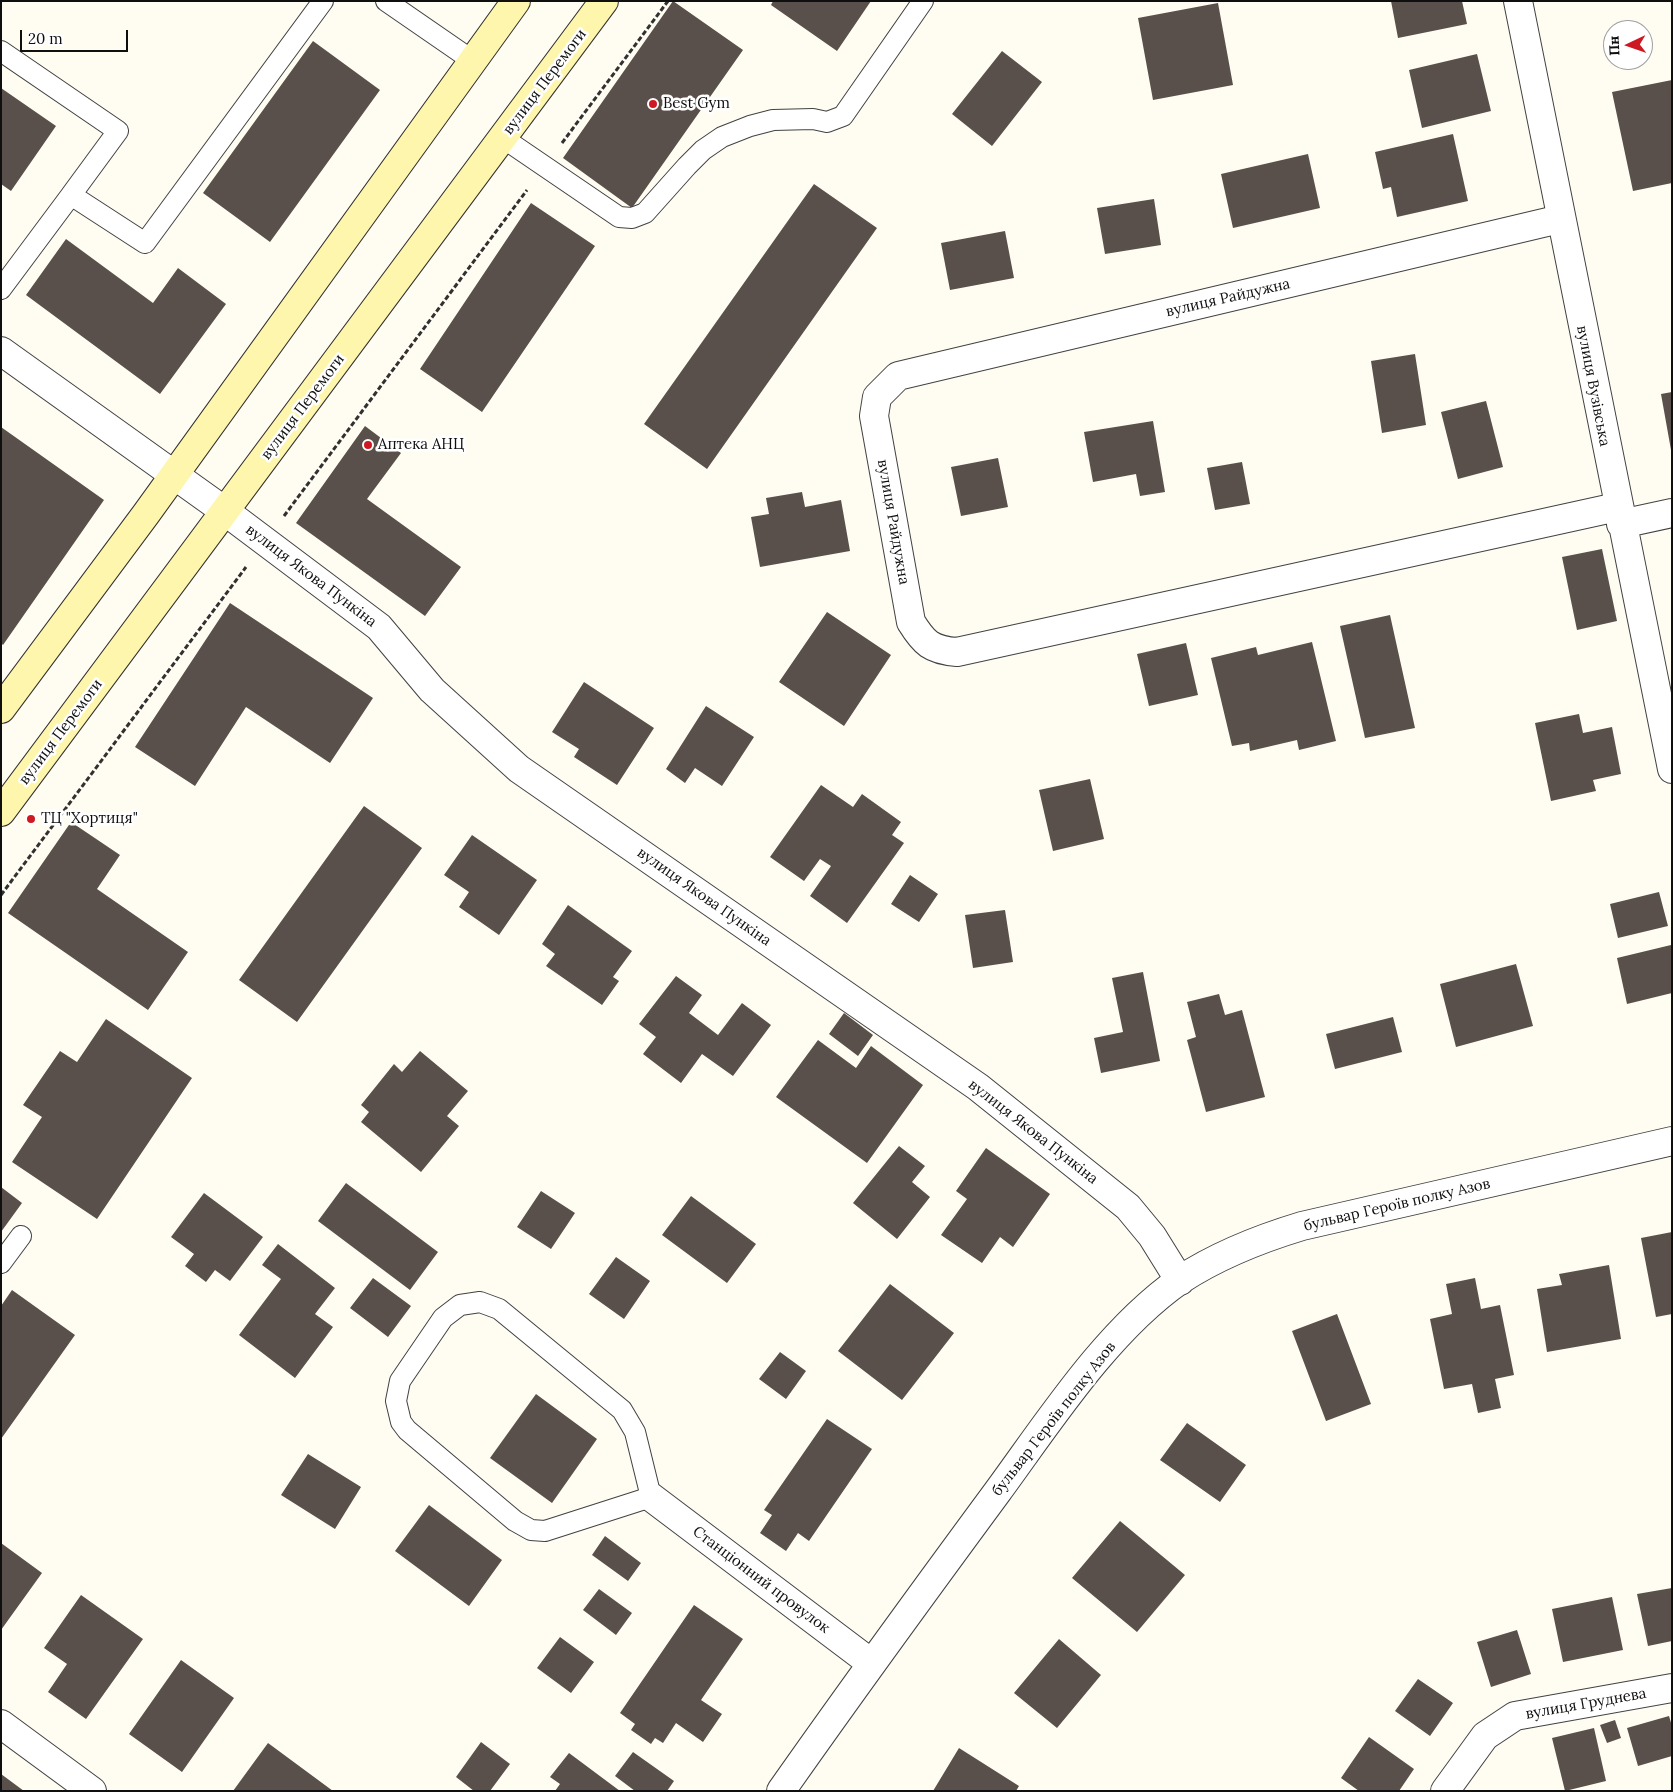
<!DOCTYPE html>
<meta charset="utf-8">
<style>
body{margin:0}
#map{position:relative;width:1673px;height:1792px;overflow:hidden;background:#fffcf2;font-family:Lora,serif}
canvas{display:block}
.frame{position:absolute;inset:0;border:2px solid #0f0f0f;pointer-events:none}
.north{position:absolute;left:1603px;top:20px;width:50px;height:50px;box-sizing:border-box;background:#fff;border:1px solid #9f9f9f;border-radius:50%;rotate:267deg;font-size:14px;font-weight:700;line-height:20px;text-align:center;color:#0f0f0f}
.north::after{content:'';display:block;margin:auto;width:18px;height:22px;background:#ce1922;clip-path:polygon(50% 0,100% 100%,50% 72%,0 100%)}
.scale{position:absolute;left:20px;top:30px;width:108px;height:22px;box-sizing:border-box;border:2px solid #0f0f0f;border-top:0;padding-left:6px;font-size:15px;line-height:18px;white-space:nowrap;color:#0f0f0f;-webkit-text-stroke:4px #fff;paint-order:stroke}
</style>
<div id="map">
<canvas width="1673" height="1792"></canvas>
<div class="frame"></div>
<div class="north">Пн</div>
<div class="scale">20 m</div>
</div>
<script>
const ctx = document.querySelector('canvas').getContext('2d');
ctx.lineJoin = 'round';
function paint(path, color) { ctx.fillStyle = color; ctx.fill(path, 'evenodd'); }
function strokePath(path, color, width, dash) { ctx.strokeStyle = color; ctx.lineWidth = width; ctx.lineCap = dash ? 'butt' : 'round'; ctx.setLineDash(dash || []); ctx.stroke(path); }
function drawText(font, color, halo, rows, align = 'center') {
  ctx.font = font + ' Lora,serif'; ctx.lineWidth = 5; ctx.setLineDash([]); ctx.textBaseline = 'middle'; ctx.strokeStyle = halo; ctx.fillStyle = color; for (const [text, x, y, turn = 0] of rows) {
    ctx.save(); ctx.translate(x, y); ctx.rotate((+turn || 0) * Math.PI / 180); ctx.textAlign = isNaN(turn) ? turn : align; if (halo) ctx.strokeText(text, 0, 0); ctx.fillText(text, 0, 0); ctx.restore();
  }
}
paint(new Path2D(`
 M673,1L743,50L632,208L563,158Z
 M773,1H871L837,51L771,5Z
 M1391,1H1462L1467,24L1398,38Z
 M1218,3L1233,85L1153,100L1138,18Z
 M313,41L380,90L270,242L203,193Z
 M1002,51L1042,82L992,146L952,114Z
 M1477,54L1491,111L1422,128L1409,70Z
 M1672,80V183L1633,191L1612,92Z
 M1,88L56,126L11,191L1,184Z
 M1453,134L1468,201L1397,217L1391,187L1383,189L1375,152Z
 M1308,154L1320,208L1233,228L1221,174Z
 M814,184L877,228L707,469L644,424Z
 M1154,199L1161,245L1105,254L1097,208Z
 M531,203L595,246L482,412L420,369Z
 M1005,231L1014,278L950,290L941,243Z
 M66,239L153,303L178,268L226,304L160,394L26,295Z
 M1415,354L1426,425L1382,433L1371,361Z
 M1672,392V450H1671L1661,394Z
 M1486,401L1503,467L1458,479L1441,412Z
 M1153,421L1165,492L1140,496L1136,474L1093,482L1084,432Z
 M365,426L401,453L367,499L461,567L425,616L296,523Z
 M1,427L104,500L3,645L1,643Z
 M998,458L1008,507L961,516L951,467Z
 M1242,462L1250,504L1215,510L1207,468Z
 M802,492L805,507L841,500L850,551L760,567L751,517L769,514L766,498Z
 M1602,549L1617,621L1577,630L1562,557Z
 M230,603L373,698L330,763L246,707L195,786L135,747Z
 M827,612L891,655L844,726L779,682Z
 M1390,615L1415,728L1365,738L1340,626Z
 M1312,642L1336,741L1299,750L1297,740L1250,751L1249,743L1232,746L1211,658L1256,647L1258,655Z
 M1186,643L1198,695L1149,706L1137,654Z
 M584,682L654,728L617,785L574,757L579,749L552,732Z
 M706,706L754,737L722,786L695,768L685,783L666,769Z
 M1579,714L1583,733L1612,727L1621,774L1593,780L1596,791L1551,801L1535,723Z
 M1090,779L1104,839L1053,851L1039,790Z
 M821,785L853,807L862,794L901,822L892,835L904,843L847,923L810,896L831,866L820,859L804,881L770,857Z
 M364,806L422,848L297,1022L239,980Z
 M71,822L120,855L97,889L188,952L148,1010L8,913Z
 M472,835L537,880L499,935L459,907L469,892L444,875Z
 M910,875L938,894L919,922L891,904Z
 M1659,892L1668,926L1618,938L1610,904Z
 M568,905L632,951L613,977L619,981L602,1005L546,966L555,954L542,944Z
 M1005,910L1013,962L973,968L965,915Z
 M1671,945L1672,993L1627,1004L1617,958Z
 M1516,964L1533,1026L1456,1047L1440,984Z
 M1143,972L1160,1061L1101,1073L1094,1038L1123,1032L1112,978Z
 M676,976L702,995L689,1013L718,1035L742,1003L771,1025L733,1076L702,1054L681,1083L643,1054L656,1037L639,1024Z
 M1219,994L1225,1015L1242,1010L1265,1097L1206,1112L1187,1040L1196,1037L1187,1002Z
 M844,1013L873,1035L858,1056L829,1034Z
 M1393,1017L1402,1052L1335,1069L1326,1034Z
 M106,1019L192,1078L97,1219L12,1162L42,1117L23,1105L60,1051L77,1062Z
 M818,1040L856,1068L871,1046L923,1085L867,1163L776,1097Z
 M420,1051L468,1091L447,1116L459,1126L421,1172L361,1122L369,1112L361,1105L394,1064L402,1072Z
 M899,1146L925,1166L912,1182L930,1197L897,1239L853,1203Z
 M986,1148L1050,1194L1013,1247L1000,1237L982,1263L941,1235L967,1199L956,1191Z
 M346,1183L438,1252L410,1290L318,1221Z
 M1,1187L22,1203L1,1232Z
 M541,1191L575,1213L551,1249L517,1227Z
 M204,1193L263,1237L230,1281L215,1270L206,1282L185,1266L194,1254L171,1237Z
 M691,1196L756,1244L727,1283L662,1235Z
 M1672,1232V1314L1656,1317L1641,1238Z
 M278,1244L335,1288L315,1314L333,1327L295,1378L239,1335L281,1279L262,1265Z
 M616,1257L650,1281L624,1319L589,1294Z
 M1609,1265L1621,1339L1547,1352L1537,1289L1562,1285L1559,1274Z
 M373,1278L411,1306L388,1337L350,1308Z
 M1475,1278L1481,1309L1500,1305L1514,1375L1495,1379L1501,1408L1478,1413L1472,1384L1444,1389L1430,1319L1452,1314L1446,1284Z
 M890,1284L954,1333L902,1400L838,1351Z
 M12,1290L75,1335L1,1439V1306Z
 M1337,1314L1371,1404L1326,1421L1292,1331Z
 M780,1352L806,1371L786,1399L759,1379Z
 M536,1394L597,1439L552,1503L490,1458Z
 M827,1419L872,1449L809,1541L798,1533L786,1551L760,1533L772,1515L764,1510Z
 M1187,1423L1246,1465L1220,1502L1160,1460Z
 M308,1454L361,1487L335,1529L281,1495Z
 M429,1505L502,1560L469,1606L395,1551Z
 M1120,1521L1185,1575L1137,1632L1072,1578Z
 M605,1536L641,1563L628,1581L592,1555Z
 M1,1543L42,1573L1,1630Z
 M1672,1588V1641L1648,1646L1637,1594Z
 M599,1589L632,1613L616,1635L583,1610Z
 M81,1595L143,1639L86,1719L48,1692L67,1664L44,1648Z
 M1612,1597L1623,1650L1563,1662L1552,1609Z
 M694,1605L743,1639L701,1700L722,1714L703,1742L676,1723L663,1743L655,1738L651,1744L631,1730L635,1724L620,1713Z
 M1517,1630L1531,1674L1491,1687L1477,1642Z
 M560,1637L594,1662L571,1693L537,1668Z
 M1059,1639L1101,1675L1057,1728L1014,1693Z
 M181,1660L234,1698L182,1772L129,1734Z
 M1418,1679L1453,1703L1430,1736L1395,1711Z
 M1669,1716L1672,1726V1756L1638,1766L1627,1728Z
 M1615,1720L1621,1738L1607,1743L1600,1725Z
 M1594,1728L1606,1781L1565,1791L1552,1738Z
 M1369,1737L1414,1769L1399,1791H1359L1341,1778Z
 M481,1742L510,1764L490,1791H474L456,1777Z
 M268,1743L333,1791H233Z
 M959,1748L1019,1786L1016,1791H933Z
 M633,1752L674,1781L667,1791H635L615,1776Z
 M569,1753L620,1791H555L560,1784L550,1777Z
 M1,1774L24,1791H1Z`), '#59504b');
const service = new Path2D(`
 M386,1L473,61
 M1,51L118,131L71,195
 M503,138L619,217L632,218L645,213L687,166L703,150L722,137L750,126L773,120L813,119L827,122L843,116L923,1
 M1,289L71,195L145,243L323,1
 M1,1263L21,1236
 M480,1302L499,1309L622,1410L635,1432L651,1497L545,1531L531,1530L515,1521L407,1430L401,1422L396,1401L400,1381L443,1318L460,1305Z`);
const minor = new Path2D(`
 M1518,1L1672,769
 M1560,219L898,376L877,397L874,416L911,622C924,643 931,650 957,652L1617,507
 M1,351L226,512L379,627L432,690L519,769L978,1087L1128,1207L1152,1236L1180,1281
 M1621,524L1672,513
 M651,1497L871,1663
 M781,1791C852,1690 925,1590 998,1491C1050,1420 1107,1331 1180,1280C1218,1255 1259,1239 1302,1226L1672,1141
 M1445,1791L1485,1736L1515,1716L1672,1688`);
const tertiary = new Path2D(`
 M1,1724L92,1791`);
const secondary = new Path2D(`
 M1,709L146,514L516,1
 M1,812L604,1`);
strokePath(service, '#424242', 22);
strokePath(minor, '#424242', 30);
strokePath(tertiary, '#424242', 30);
strokePath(secondary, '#313131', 30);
strokePath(new Path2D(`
 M562,143L668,1
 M284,516L527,190
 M1,895L246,567`), '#313131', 3, [5, 2.5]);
strokePath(service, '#fff', 20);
strokePath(minor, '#fff', 28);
strokePath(tertiary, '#fff', 28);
strokePath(secondary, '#fff6ad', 28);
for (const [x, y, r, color] of [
 [653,104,5,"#ce1922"],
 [368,445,5,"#ce1922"],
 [31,819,5,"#ce1922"]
]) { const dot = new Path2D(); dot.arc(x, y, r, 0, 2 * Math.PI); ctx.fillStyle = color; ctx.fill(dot); strokePath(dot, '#fff', 2); }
drawText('15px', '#0f0f0f', '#fff', [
 ["вулиця Перемоги",545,82,-53],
 ["вулиця Райдужна",1228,298,-13],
 ["вулиця Вузівська",1593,386,79],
 ["вулиця Перемоги",303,407,-53],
 ["вулиця Райдужна",893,522,80],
 ["вулиця Якова Пункіна",311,576,37],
 ["вулиця Перемоги",61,732,-53],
 ["вулиця Якова Пункіна",704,897,35],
 ["вулиця Якова Пункіна",1033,1132,38],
 ["бульвар Героїв полку Азов",1397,1205,-13],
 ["бульвар Героїв полку Азов",1054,1419,-52],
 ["Станціонний провулок",761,1580,37],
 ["вулиця Груднева",1586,1704,-10]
]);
drawText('15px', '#0f0f0f', '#fff', [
 ["Best Gym",663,104],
 ["Аптека АНЦ",378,445],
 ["ТЦ \"Хортиця\"",41,819]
], 'left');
</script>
